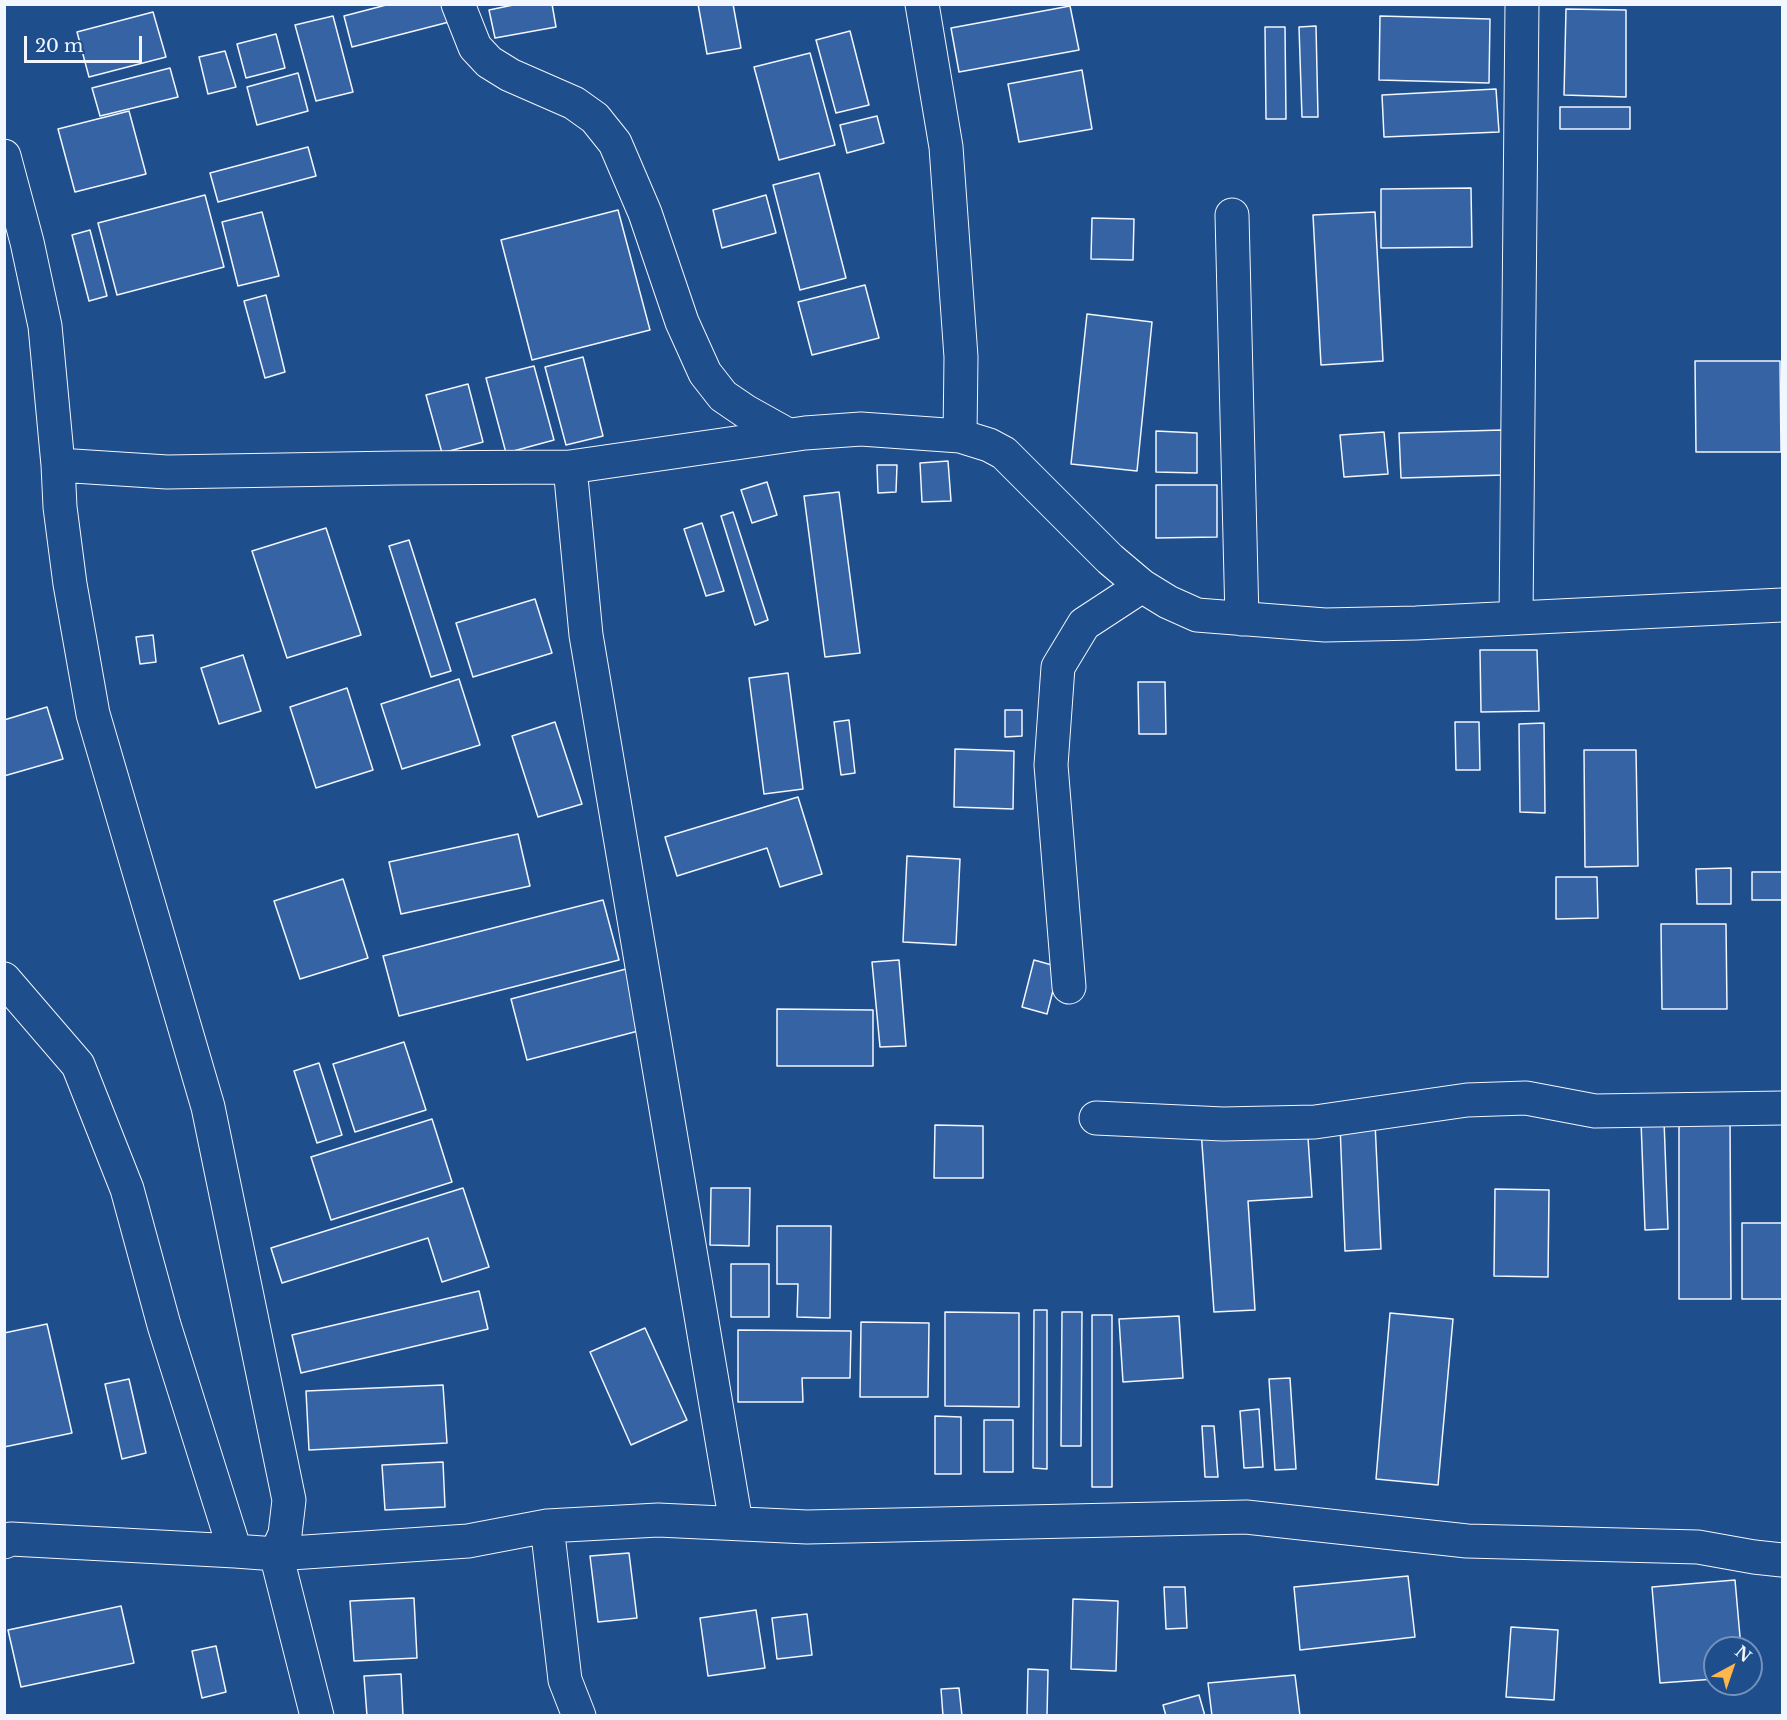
<!DOCTYPE html>
<style>
body{margin:0}
#map{position:relative;width:1787px;height:1720px;overflow:hidden;background:#1f4e8c;font-family:"Libre Baskerville",serif}
canvas{display:block}
.frame{position:absolute;inset:0;border:6px solid #f2f6ff;pointer-events:none}
.north{position:absolute;left:1703px;top:1636px;width:60px;height:60px;box-sizing:border-box;background:#1f4e8c;border:2px solid #7391ba;border-radius:50%;rotate:40deg;font-size:16px;font-weight:700;line-height:24px;text-align:center;color:#f2f6ff}
.north::after{content:'';display:block;margin:auto;width:21px;height:27px;background:#ffb74d;clip-path:polygon(50% 0,100% 100%,50% 72%,0 100%)}
.scale{position:absolute;left:24px;top:36px;width:118px;height:27px;box-sizing:border-box;border:3px solid #f2f6ff;border-top:0;padding-left:8px;font-size:18px;line-height:21px;white-space:nowrap;color:#f2f6ff;-webkit-text-stroke:4px #1f4e8c;paint-order:stroke}
</style>
<div id="map">
<canvas width="1787" height="1720"></canvas>
<div class="frame"></div>
<div class="north">N</div>
<div class="scale">20 m</div>
</div>
<script>
const ctx = document.querySelector('canvas').getContext('2d');
ctx.lineJoin = 'round';
function paint(path, color) { ctx.fillStyle = color; ctx.fill(path, 'evenodd'); }
function strokePath(path, color, width, dash) { ctx.strokeStyle = color; ctx.lineWidth = width; ctx.lineCap = dash ? 'butt' : 'round'; ctx.setLineDash(dash || []); ctx.stroke(path); }
const building = new Path2D(`
 M390,4H445L449,22L352,47L344,16Z
 M518,4H552L556,27L495,38L489,10Z
 M698,4H733L741,48L707,54Z
 M1070,6L1079,50L959,72L951,28Z
 M1566,9L1626,10V97L1564,95Z
 M153,12L166,57L89,77L77,32Z
 M333,16L353,92L316,101L295,25Z
 M1380,16L1490,19L1489,83L1379,80Z
 M1316,26L1318,117H1302L1299,27Z
 M1265,27H1285L1286,119H1266Z
 M850,31L869,105L836,113L816,40Z
 M276,34L285,68L246,78L237,44Z
 M225,51L236,87L208,94L199,57Z
 M810,53L835,145L779,160L754,67Z
 M170,68L178,97L100,116L92,88Z
 M1082,70L1092,129L1019,142L1008,84Z
 M298,73L308,111L257,125L247,87Z
 M1496,89L1499,132L1384,137L1382,95Z
 M1560,107H1630V129H1560Z
 M129,111L146,174L75,192L58,129Z
 M877,116L884,143L847,153L840,125Z
 M308,147L316,176L218,202L210,173Z
 M819,173L846,278L800,290L773,185Z
 M1471,188L1472,247L1381,248V189Z
 M205,195L224,267L117,295L98,223Z
 M766,195L776,233L722,248L713,210Z
 M618,210L650,330L532,360L501,240Z
 M262,212L279,276L238,286L222,222Z
 M1375,212L1383,361L1321,365L1313,215Z
 M1092,218L1134,219L1133,260L1091,259Z
 M90,230L107,296L89,301L72,235Z
 M865,285L879,338L812,355L798,302Z
 M266,295L285,372L265,378L244,301Z
 M1087,314L1152,322L1137,471L1071,464Z
 M583,357L603,436L566,445L545,367Z
 M1695,361H1780L1781,452H1696Z
 M534,366L554,440L506,453L486,378Z
 M468,384L483,442L442,453L426,395Z
 M1502,430L1504,475L1401,478L1399,433Z
 M1156,431L1197,433V473L1156,472Z
 M1384,432L1388,474L1344,477L1340,435Z
 M948,461L951,501L922,502L920,463Z
 M877,465H897L896,492L878,493Z
 M767,482L777,515L752,523L741,490Z
 M1156,485H1217V537L1156,538Z
 M839,492L860,653L825,657L804,496Z
 M733,512L768,620L755,625L721,516Z
 M702,523L724,591L706,596L684,529Z
 M326,528L361,635L287,658L252,551Z
 M409,540L451,671L431,677L389,546Z
 M535,599L552,653L473,677L456,623Z
 M153,635L156,662L140,664L136,637Z
 M1480,650H1537L1539,711L1481,712Z
 M243,655L261,711L219,724L201,668Z
 M788,673L803,789L764,794L749,678Z
 M459,679L480,745L402,769L381,704Z
 M1138,682H1165L1166,734H1139Z
 M347,688L373,770L316,788L290,707Z
 M47,707L63,759L4,776V720Z
 M1005,710H1022V736L1005,737Z
 M849,720L855,773L841,775L834,722Z
 M555,722L582,804L538,817L512,736Z
 M1455,722H1479L1480,770H1456Z
 M1544,723L1545,813L1520,812L1519,724Z
 M955,749L1014,751L1013,809L954,807Z
 M1584,750H1636L1638,866L1585,867Z
 M798,797L822,874L780,887L767,848L677,876L665,837Z
 M518,834L530,886L401,914L389,862Z
 M907,856L960,859L956,945L903,942Z
 M1731,868V904H1697L1696,869Z
 M1752,872H1782V900H1752Z
 M1556,877H1597L1598,918L1556,919Z
 M343,879L368,958L300,979L274,901Z
 M603,900L619,960L399,1016L383,956Z
 M1661,924H1726L1727,1009H1662Z
 M899,960L906,1046L880,1047L872,962Z
 M1034,960L1059,967L1047,1014L1022,1007Z
 M626,969L642,1030L527,1060L511,999Z
 M777,1009L873,1010V1066H777Z
 M404,1042L426,1110L355,1132L333,1064Z
 M319,1063L342,1135L317,1143L294,1071Z
 M432,1119L452,1182L331,1220L311,1157Z
 M1664,1120L1668,1229L1645,1230L1641,1121Z
 M1679,1120H1730L1731,1299H1679Z
 M1307,1123L1312,1197L1248,1201L1255,1310L1214,1312L1201,1130Z
 M1375,1123L1381,1249L1345,1251L1340,1125Z
 M935,1125L983,1126V1178H934Z
 M463,1188L489,1267L442,1282L428,1238L282,1283L271,1248Z
 M711,1188H750L749,1246L710,1245Z
 M1495,1189L1549,1190L1548,1277L1494,1276Z
 M1742,1223H1782V1299H1742Z
 M777,1226H831L830,1318L797,1317L798,1284H777Z
 M731,1264H769V1317H731Z
 M479,1291L488,1329L301,1373L292,1335Z
 M1034,1310H1047V1469L1033,1468Z
 M945,1312L1019,1313V1407L945,1406Z
 M1062,1312H1082L1081,1446H1061Z
 M1390,1313L1453,1319L1438,1485L1376,1479Z
 M1092,1315H1112V1487H1092Z
 M1179,1316L1183,1378L1123,1382L1119,1319Z
 M861,1322L929,1323L928,1397H860Z
 M47,1324L72,1433L4,1447V1333Z
 M645,1328L687,1420L631,1445L590,1352Z
 M738,1330L851,1331L850,1378H802L803,1402H738Z
 M1290,1378L1296,1469L1275,1470L1269,1379Z
 M129,1379L146,1453L122,1459L105,1384Z
 M443,1385L447,1443L309,1450L306,1391Z
 M1259,1409L1263,1467L1244,1468L1240,1411Z
 M935,1416L961,1417V1474H935Z
 M984,1420H1013V1472H984Z
 M1202,1426H1214L1218,1477H1205Z
 M443,1462L445,1507L385,1510L382,1465Z
 M629,1553L637,1618L598,1622L590,1556Z
 M1408,1576L1415,1637L1300,1650L1294,1587Z
 M1735,1580L1741,1648H1715V1679L1660,1683L1652,1587Z
 M1164,1587H1185L1187,1628L1166,1629Z
 M414,1598L417,1658L354,1661L350,1601Z
 M1073,1599L1118,1601L1116,1671L1071,1669Z
 M121,1606L134,1663L21,1687L8,1630Z
 M756,1610L765,1668L708,1676L700,1618Z
 M807,1614L812,1655L777,1659L772,1618Z
 M1511,1627L1558,1630L1554,1700L1506,1697Z
 M216,1646L226,1692L202,1698L192,1651Z
 M1028,1669L1048,1670L1047,1716H1027Z
 M401,1674L403,1716H367L364,1676Z
 M1295,1675L1300,1716H1212L1208,1683Z
 M959,1688L962,1716H943L941,1689Z
 M1199,1695L1205,1716H1166L1163,1705Z`);
paint(building, '#3563a3');
strokePath(building, '#f2f6ff', 1.5);
const minor = new Path2D(`
 M458,4L475,47L489,62L510,75L574,103L595,118L615,143L645,213L682,322L705,373L723,396L745,411L788,435
 M922,4L946,147L961,357L960,436
 M4,156L27,242L45,326L58,465L60,507L70,584L93,714L208,1107L289,1500L285,1534L276,1554L317,1716
 M1232,215L1242,619
 M58,465L167,472L396,468L570,467L805,433L861,429L960,436L989,445L1004,453L1110,559L1142,586L1168,602L1197,615L1325,625L1416,623L1782,605
 M570,467L586,635L736,1523
 M1516,618L1522,4
 M4,979L78,1065L127,1189L164,1325L235,1551
 M1069,987L1051,765L1058,667L1084,624L1142,586
 M1096,1118L1223,1124L1315,1122L1467,1100L1526,1098L1595,1111L1782,1108
 M547,1526L565,1680L579,1716
 M4,1542L11,1539L235,1551L276,1554L468,1541L547,1526L658,1520L807,1527L1246,1517L1467,1541L1698,1547L1754,1557L1782,1560`);
strokePath(minor, '#f2f6ff', 35);
strokePath(minor, '#1f4e8c', 33);
</script>
